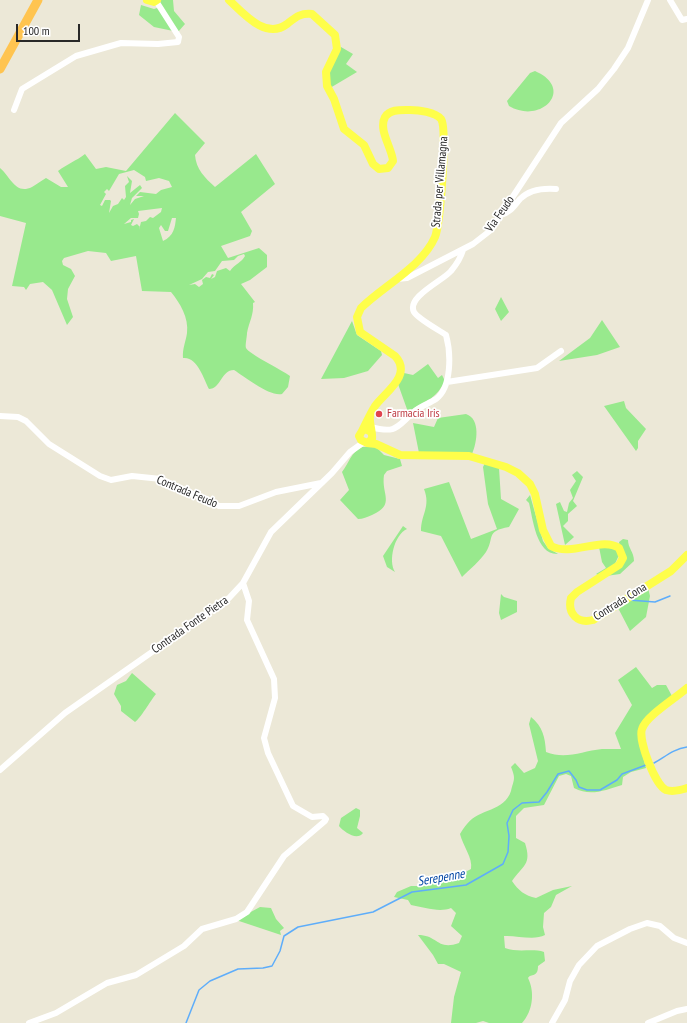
<!DOCTYPE html>
<style>
body{margin:0}
#map{position:relative;width:687px;height:1023px;overflow:hidden;background:#ece8d7;font-family:"PT Sans Narrow",sans-serif}
canvas{display:block}
.scale{position:absolute;left:16px;top:24px;width:64px;height:18px;box-sizing:border-box;border:2px solid #282828;border-top:0;padding-left:5px;font-size:12px;line-height:14px;white-space:nowrap;color:#282828;-webkit-text-stroke:3px #fff;paint-order:stroke}
</style>
<div id="map">
<canvas width="687" height="1023"></canvas>
<div class="scale">100 m</div>
</div>
<script>
const ctx = document.querySelector('canvas').getContext('2d');
ctx.lineJoin = 'round';
function paint(path, color) { ctx.fillStyle = color; ctx.fill(path, 'evenodd'); }
function strokePath(path, color, width, dash) { ctx.strokeStyle = color; ctx.lineWidth = width; ctx.lineCap = dash ? 'butt' : 'round'; ctx.setLineDash(dash || []); ctx.stroke(path); }
function drawText(font, color, halo, rows, align = 'center') {
  ctx.font = font + ' "PT Sans Narrow",sans-serif'; ctx.lineWidth = 3.5; ctx.setLineDash([]); ctx.textBaseline = 'middle'; ctx.strokeStyle = halo; ctx.fillStyle = color; for (const [text, x, y, turn = 0] of rows) {
    ctx.save(); ctx.translate(x, y); ctx.rotate((+turn || 0) * Math.PI / 180); ctx.textAlign = isNaN(turn) ? turn : align; if (halo) ctx.strokeText(text, 0, 0); ctx.fillText(text, 0, 0); ctx.restore();
  }
}
paint(new Path2D(`
 M161,0H173L174,11L185,24L178,32L154,27L139,15L141,5L154,9L157,8Z
 M341,47L353,54L346,64L357,72L330,88L329,66Z
 M535,71C576,89 541,125 509,106L507,101L530,73Z
 M175,113L205,143L195,155C196,169 205,178 215,187L256,154L275,184L241,212L252,231L250,236L221,246L228,258L259,248L267,255V267L250,280L241,284L255,302L253,303C254,315 249,322 247,333C247,337 245,345 246,348C249,354 282,370 290,376L288,387L282,394C270,397 245,377 234,370C221,370 221,389 209,389C204,379 197,356 183,358C182,349 186,341 187,333C189,318 180,303 171,292L142,291L136,256L111,261L106,253L88,251L64,258L62,261L63,265L71,269L75,276L68,289L67,299L73,317L67,325L52,290L43,282L30,284L26,290L24,287L12,286L26,223L0,216V168C11,177 15,195 32,187C37,184 41,181 46,178L61,187H68L58,171C67,164 76,161 85,154L96,169L106,167L126,171ZM134,170L145,177L146,181L159,178L169,181L172,187L161,190L156,194L140,192L136,196H144L135,199L130,205L132,198L142,188L140,185L130,193L132,181L127,176L129,182L125,186L126,197L124,200L122,198L118,204L113,206L109,213L111,201L110,200H105L102,206L100,205L106,194L104,192L107,189L109,191L119,174ZM162,208L161,212L153,218L150,217L146,221L141,222L139,230L140,227L137,224L133,226L131,225L134,219L131,220V222L124,224L131,218H138L139,214L138,211ZM172,218H176C175,227 174,236 163,241L159,228L161,225L165,231H168ZM244,254L245,256C242,262 235,264 230,271L226,268L217,271L215,277L211,279L214,275L212,274L210,278L206,277L202,280L203,284L199,287L195,284L189,285L202,279L208,272L215,271L222,261L234,260L238,256Z
 M501,297L509,312L501,321L495,309Z
 M602,320L620,347L597,355L559,361L590,338Z
 M352,321L357,335L381,351L382,355L368,371L344,378L321,379Z
 M428,364L438,378L442,375L445,381C434,402 425,400 408,412L398,384L404,373L413,375Z
 M624,401L626,408L646,429L638,441V448L636,451L604,406Z
 M466,414C481,419 477,443 472,454L463,452L419,453L413,423L434,427L438,418Z
 M362,447H376L384,455L400,459L402,466L387,471L384,475C381,495 396,504 372,515C367,517 363,519 358,519L340,500L349,490L342,472C349,463 351,452 362,447Z
 M485,463L499,468L501,499L519,509L509,527C485,531 495,538 486,552C480,561 470,569 462,577L441,536L421,531C421,514 431,507 424,489L449,482L471,539L497,529L488,504L483,467Z
 M577,471L583,477L573,501L577,506L568,514V521L563,526L574,537L565,545L556,504L560,502L564,511L567,512L569,503L573,498L570,490L576,481L572,475Z
 M530,495L543,541L548,548L558,554C536,555 533,519 529,503L526,500Z
 M403,526L407,529C394,535 388,561 395,572L387,567L383,556Z
 M623,539L628,540C628,548 634,552 634,561L620,574L606,576L623,563L619,542Z
 M599,547L616,548L619,555L614,566L598,575L596,574L606,568L602,562Z
 M648,588L650,596L646,617L630,631L617,606Z
 M501,594L504,597L517,601V612L501,620L499,613Z
 M636,667L652,688L657,685H666L672,696L646,718L640,746L646,768L631,772L623,777L622,785C605,790 591,797 574,788L571,776L566,774L559,776L544,805L524,808L516,816V838L525,843C532,865 523,865 512,881C518,890 525,896 536,898L553,890L572,886L556,895L551,907L544,913L543,927L545,935C534,941 516,935 504,936L505,948C518,953 533,948 544,952L545,961L538,966C538,978 531,973 528,978C535,992 533,1011 522,1023H489L483,1021L476,1023H451L454,997L461,972L444,964H438L433,955L418,935C438,935 437,951 459,943L462,936L451,926L456,913L451,908C439,913 424,907 411,905L408,900L394,897L397,892L411,886H422L439,880H450L471,869C473,858 463,846 460,834C462,831 464,827 467,824C480,808 504,812 511,791C514,779 516,779 511,767L515,763L524,773L535,768L538,761L529,724L531,717C543,727 545,737 546,752C566,760 582,751 602,749C608,749 615,749 621,749L615,733L632,705L618,680Z
 M132,673L156,694C151,700 140,719 135,722L121,711V706L114,694L117,685L126,681Z
 M356,808L360,810V816L357,828L363,833C357,841 344,832 339,826L341,818Z
 M260,907L271,908L276,919L284,928L280,931L281,935L236,920Z`), '#98e98d');
strokePath(new Path2D(`
 M629,600L655,602L670,596
 M654,763C665,757 673,749 687,747
 M186,1023L199,990L210,981L238,969L263,968L272,966L280,951L284,936L298,927L373,912L412,892L466,885L503,864L508,852L509,836L507,823L513,810L522,803L539,802L547,792L558,774L569,771L576,780L579,787L587,790H600L617,780L622,774L646,765`), '#5eadfa', 1.5);
strokePath(new Path2D(`
 M670,0L682,20L687,19
 M14,110L22,89L76,56L121,43L158,44L178,42L179,37L156,1
 M501,215C511,212 514,206 520,199C530,189 543,188 556,189
 M397,279L407,278L473,244L491,230L561,123L598,89L614,69L628,48L648,0
 M447,382L537,368L561,351
 M0,416L18,417L26,421L49,444L100,476L111,480L132,476L161,479L219,506H239L276,492L321,483
 M370,427C398,434 396,427 415,411C421,406 430,403 436,399C452,387 451,353 446,335C439,330 418,319 414,312C406,297 444,280 451,271C456,265 461,257 463,250
 M0,770L65,713L229,598L243,583L271,532L332,473L350,452L364,442
 M29,1023L56,1013L107,983L136,975L184,946L202,929L236,919L247,912L284,856L325,821L326,819L323,816L312,817L293,806L268,753L264,738L275,698L274,679L247,620L249,601L243,583
 M552,1023L565,1000L570,981L579,965L597,946L630,929L647,923L660,926L674,938L687,943
 M648,1023L677,1011L687,1009`), '#fff', 6);
strokePath(new Path2D(`
 M147,0L154,2L157,0
 M229,0C244,14 266,40 287,24C296,17 300,13 312,14L335,35L337,49L326,72L327,86L334,99L344,129L364,145L373,164L379,169L388,168L393,161C392,148 378,130 385,117C390,109 401,110 410,110C419,110 435,112 441,119C448,128 440,225 435,237C422,267 383,286 361,308L357,317L360,332L395,356C413,375 385,392 375,406C370,414 366,423 362,431
 M370,417C369,424 373,432 372,439L367,443L361,440L359,436L362,431L366,429L371,432
 M367,443L376,444L400,455L469,456L506,467L518,473L530,484L535,494L543,530L551,546C572,557 602,536 619,548L623,558L619,565L577,592L571,598C567,614 578,624 593,620L671,571L687,555
 M687,688C676,698 646,716 642,729C638,740 655,785 666,790C672,792 681,790 687,788`), '#fefe4a', 8);
strokePath(new Path2D(`
 M0,69L38,0`), '#ffc450', 9);
for (const [x, y, r, color] of [
 [379,414,4,"#e0444e"]
]) { const dot = new Path2D(); dot.arc(x, y, r, 0, 2 * Math.PI); ctx.fillStyle = color; ctx.fill(dot); strokePath(dot, '#fff', 1.5); }
drawText('12px', '#282828', '#fff', [
 ["Strada per Villamagna",440,182,-85],
 ["Via Feudo",500,214,-55],
 ["Contrada Feudo",187,492,23],
 ["Contrada Cona",620,602,-32],
 ["Contrada Fonte Pietra",190,625,-35]
]);
drawText('12px', '#be3a42', '#fff', [
 ["Farmacia Iris",387,414]
], 'left');
drawText('italic 13px', '#0045a4', '#fff', [
 ["Serepenne",441,878,-10]
]);
</script>
